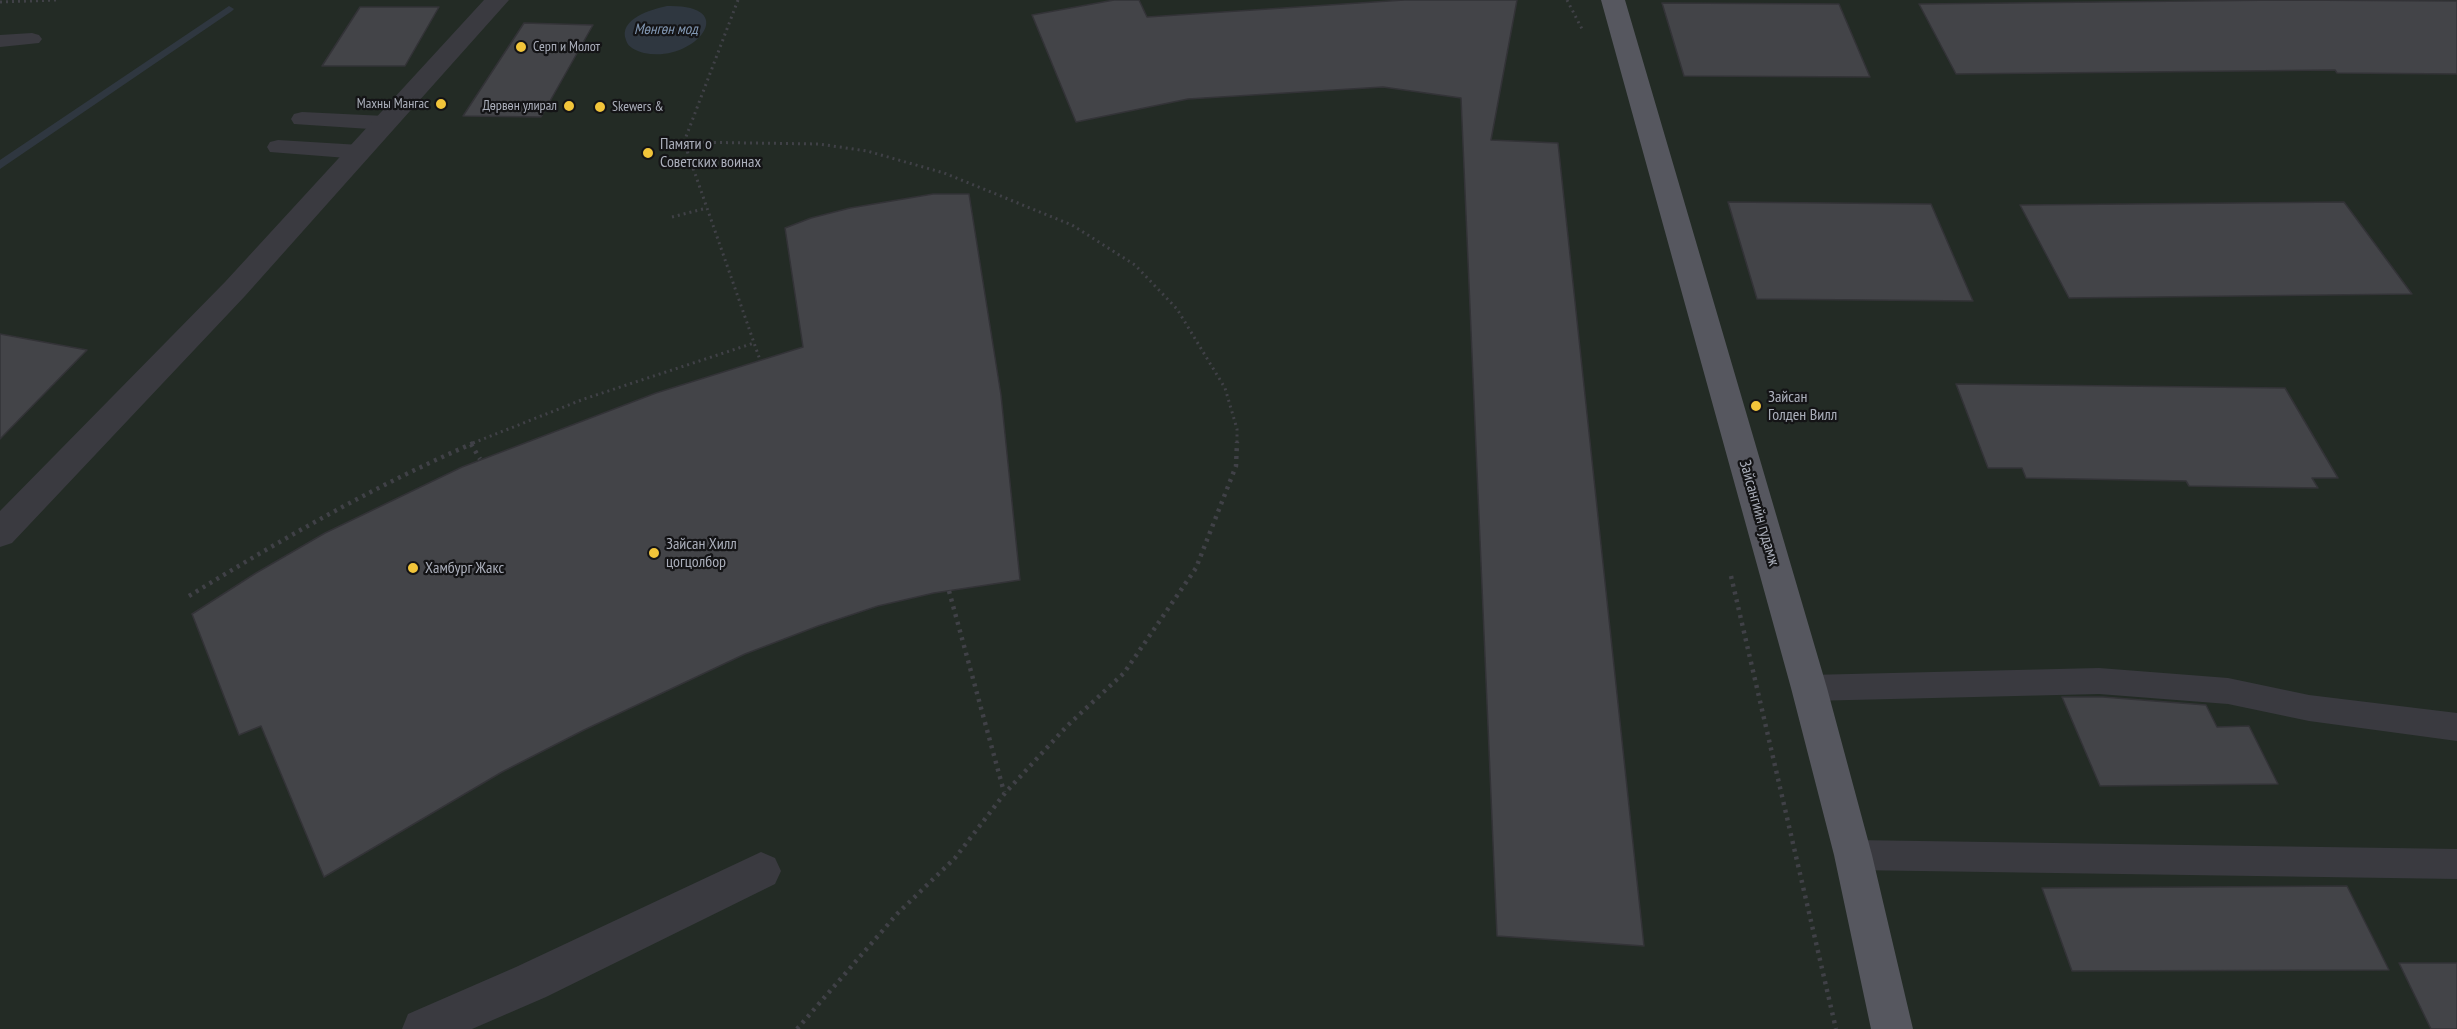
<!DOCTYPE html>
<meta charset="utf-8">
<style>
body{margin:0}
canvas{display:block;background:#19191b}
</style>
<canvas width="2457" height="1029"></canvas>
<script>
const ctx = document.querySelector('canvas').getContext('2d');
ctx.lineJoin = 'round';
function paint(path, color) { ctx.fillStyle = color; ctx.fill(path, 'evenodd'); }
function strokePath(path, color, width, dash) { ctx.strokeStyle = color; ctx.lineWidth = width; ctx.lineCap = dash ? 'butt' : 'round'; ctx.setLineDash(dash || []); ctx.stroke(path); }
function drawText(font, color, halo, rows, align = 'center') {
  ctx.font = font + ' "PT Sans Narrow",sans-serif'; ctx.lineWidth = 4.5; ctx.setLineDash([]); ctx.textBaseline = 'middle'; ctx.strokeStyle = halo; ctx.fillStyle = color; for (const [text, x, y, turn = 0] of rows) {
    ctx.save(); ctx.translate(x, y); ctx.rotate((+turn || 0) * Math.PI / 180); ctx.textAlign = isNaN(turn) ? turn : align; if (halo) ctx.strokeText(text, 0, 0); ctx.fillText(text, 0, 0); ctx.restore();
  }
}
paint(new Path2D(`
 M0,0H2457V1029H0Z`), '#232b25');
paint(new Path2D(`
 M667,6C743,4 694,64 644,53C637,51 628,48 626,40C618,19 652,9 667,6Z`), '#2f3740');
paint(new Path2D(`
 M229,6L234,9L232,11L0,169V160Z`), '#2f3740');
const building = new Path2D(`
 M1114,0H1139L1147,17L1404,0H1517L1491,140L1558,143L1644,946L1497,936L1461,98L1383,87L1188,99L1076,122L1032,15Z
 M2282,0L2457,1V74L2337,73L2335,70L1956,74L1919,4Z
 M1662,3L1839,4L1870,77L1684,76Z
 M360,7H439L405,66H322Z
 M524,23L593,25L541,117L463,116Z
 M933,194H969L1001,395L1020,580L934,593L878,606L818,626L745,654L584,730L502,772L324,877L261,726L239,735L192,614L256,573L325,533L462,467L656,393L803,347L785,228L811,218L850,208Z
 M1728,202L1931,204L1973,301L1757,299Z
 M2344,202L2412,294L2069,298L2020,205Z
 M0,334L87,350L0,439Z
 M1956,384L2285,388L2338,478H2312L2318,488L2189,486L2186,481L2026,478L2022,468H1988Z
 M2062,697H2103L2206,705L2217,727L2249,726L2278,784L2100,786Z
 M2347,886L2389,970L2072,971L2042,888Z
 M2399,963H2457V1029H2431Z`);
paint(building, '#434448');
strokePath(building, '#333337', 1.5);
strokePath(new Path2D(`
 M738,0L684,142L760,360
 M1567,0L1582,29
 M0,2L57,0
 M684,142L819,144L867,151L944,173L1072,225L1135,265L1177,309L1225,388L1237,429V443
 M672,217L707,208
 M473,443L584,399L754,343`), '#404147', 3, [2, 4]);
strokePath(new Path2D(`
 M471,444L480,459
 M1731,576L1836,1029
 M949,591L1004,792
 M189,596C282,539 376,485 476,442
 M797,1029L897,914L955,858L1005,793L1067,726L1124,673L1196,568L1236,466L1237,442`), '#404147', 4.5, [3, 5]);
paint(new Path2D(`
 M32,33L39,35L42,39L39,43L0,47V35Z
 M302,112L385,116L393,118L396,123L393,128L385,130L294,124L291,119L294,114Z
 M278,140L360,145L368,147L371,152L368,157L360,159L270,152L267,147L270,142Z
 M2099,668L2228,678L2309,695L2457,713V741L2309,721L2228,704L2099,694L1809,701L1799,697L1794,688L1799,679L1809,675Z
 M1853,840L2457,849V879L1853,870L1842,866L1837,855L1842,844Z`), '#3a3a40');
paint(new Path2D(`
 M484,0H509L245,296L12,543L0,547V511L225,282Z
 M761,852L775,858L781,871L775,884L546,997L472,1029H402L408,1014L516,967Z`), '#3a3a40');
paint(new Path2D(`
 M1601,0H1625L1827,688L1872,855L1913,1029H1871L1834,855L1791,688Z`), '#56575f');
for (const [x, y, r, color] of [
 [521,47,6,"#f2c53a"],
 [441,104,6,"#f2c53a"],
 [569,106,6,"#f2c53a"],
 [600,107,6,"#f2c53a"],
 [648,153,6,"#f2c53a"],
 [1756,406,6,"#f2c53a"],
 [654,553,6,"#f2c53a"],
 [413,568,6,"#f2c53a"]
]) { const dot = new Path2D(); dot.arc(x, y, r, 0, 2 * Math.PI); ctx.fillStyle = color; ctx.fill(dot); strokePath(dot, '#141416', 2); }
drawText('14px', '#abafbb', '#141416', [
 ["Серп и Молот",533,47],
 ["Махны Мангас",429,104,"right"],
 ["Дөрвөн улирал",557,106,"right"],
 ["Skewers &",612,107]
], 'left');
drawText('italic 15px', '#8399b5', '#141416', [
 ["Мөнгөн мод",666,30]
]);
drawText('16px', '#abafbb', '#141416', [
 ["Памяти о",660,144],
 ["Советских воинах",660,162],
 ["Зайсан",1768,397],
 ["Голден Вилл",1768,415],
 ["Зайсан Хилл",666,544],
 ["цогцолбор",666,562],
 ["Хамбург Жакс",425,568]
], 'left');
drawText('16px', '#abafbb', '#141416', [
 ["Зайсангийн гудамж",1759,513,74]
]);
</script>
